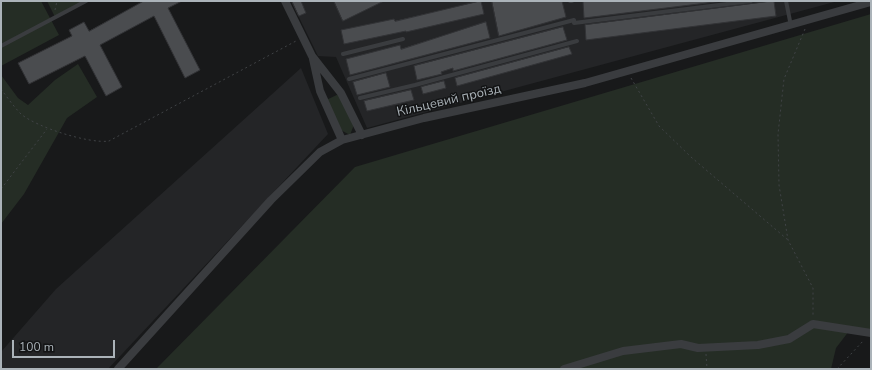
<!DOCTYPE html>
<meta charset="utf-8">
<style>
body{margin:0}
#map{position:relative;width:872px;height:370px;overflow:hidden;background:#18191a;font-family:"Nunito Sans",sans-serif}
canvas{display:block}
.frame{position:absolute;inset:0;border:2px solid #abb3b9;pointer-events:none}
.scale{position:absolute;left:12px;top:340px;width:103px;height:18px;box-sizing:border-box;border:2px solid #abb3b9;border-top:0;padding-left:5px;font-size:12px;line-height:14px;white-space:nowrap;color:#abb3b9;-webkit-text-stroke:3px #131415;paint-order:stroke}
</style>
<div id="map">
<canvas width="872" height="370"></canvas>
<div class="frame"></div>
<div class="scale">100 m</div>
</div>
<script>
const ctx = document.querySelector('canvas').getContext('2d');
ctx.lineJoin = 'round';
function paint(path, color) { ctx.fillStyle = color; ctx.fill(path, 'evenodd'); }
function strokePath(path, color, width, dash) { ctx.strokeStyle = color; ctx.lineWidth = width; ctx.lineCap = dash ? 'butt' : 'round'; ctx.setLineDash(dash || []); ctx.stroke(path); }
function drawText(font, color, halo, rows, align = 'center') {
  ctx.font = font + ' "Nunito Sans",sans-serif'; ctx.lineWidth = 3; ctx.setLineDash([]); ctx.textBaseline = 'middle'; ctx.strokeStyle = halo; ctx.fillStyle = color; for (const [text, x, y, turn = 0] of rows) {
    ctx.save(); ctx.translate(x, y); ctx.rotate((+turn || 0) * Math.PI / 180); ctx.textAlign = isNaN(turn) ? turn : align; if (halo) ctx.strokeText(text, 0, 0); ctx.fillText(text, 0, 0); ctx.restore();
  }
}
paint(new Path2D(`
 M291,1H838L367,128L336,57L318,56Z
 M301,68L328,134L108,369H1V352L56,289Z`), '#242527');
paint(new Path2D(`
 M1,1H41L59,35L1,66Z
 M47,1H86L55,17Z
 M871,14V331H849L836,348L831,369H156L355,167Z
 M78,64L97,97L67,118L24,194L1,224V75L18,98L28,105L55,80Z
 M341,93L355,122L350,135L337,128L324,101Z`), '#252d25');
const building = new Path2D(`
 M144,1H182L168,8L200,70L185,78L154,16L100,45L122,87L106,96L85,56L29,84L18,63L72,36L69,30L84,22L89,31Z
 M292,1H301L306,13L299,16Z
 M334,1H384L343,21Z
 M481,1L484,14L406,32V31L344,44L341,30L394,19L395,21Z
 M492,1H562L566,17L499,36Z
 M588,1H723L584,18L583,2Z
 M774,1L776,16L586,40L585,25Z
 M486,22L490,38L350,75L346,59L400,45L401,49Z
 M563,27L567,40L453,71V68L441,72L442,74L417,80L414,66Z
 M569,47L572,54L457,86L455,78Z
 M386,73L390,87L357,95L353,82Z
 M444,81L446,88L423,94L421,87Z
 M411,90L414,100L367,111L364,101Z`);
paint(building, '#4a4c4f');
strokePath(building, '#323336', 1);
strokePath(new Path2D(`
 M55,10L57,1
 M805,29L784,79L778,134L779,185L788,240L813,288V317
 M631,78L659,126L691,157L788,240
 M1,89C7,97 14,107 21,114C36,127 89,144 109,141L296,41
 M1,189L47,129
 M706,354L707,369
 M837,369L864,340`), '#404346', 1, [2, 3]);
strokePath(new Path2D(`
 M570,1H572
 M786,1L791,26
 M574,23L751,1
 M1,46L86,1
 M343,54L403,39
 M349,79L574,20
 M360,98L415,85L577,41`), '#3a3c3f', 4);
strokePath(new Path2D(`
 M285,1L312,56L341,93L362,135
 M313,59L320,91L342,140
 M118,369L271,200L320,152L342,140L424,118L585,83L871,2
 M564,369L623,351L681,344L698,348L758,345L789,339L813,324L871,333`), '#3a3c3f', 8);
drawText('13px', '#abb3b9', '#131415', [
 ["Кільцевий проїзд",449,101,-13]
]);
</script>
